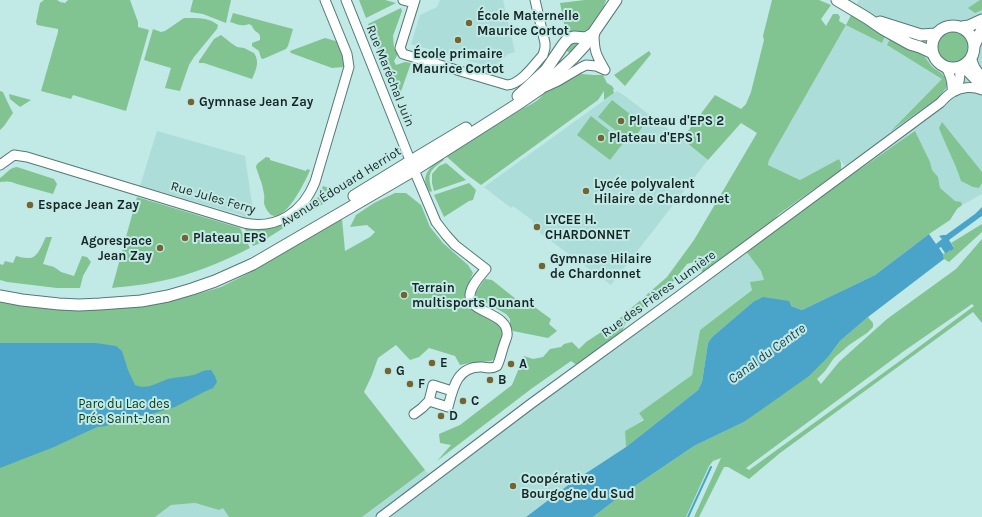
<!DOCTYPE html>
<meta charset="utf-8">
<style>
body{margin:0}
canvas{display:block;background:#c1e9e5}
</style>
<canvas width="982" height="517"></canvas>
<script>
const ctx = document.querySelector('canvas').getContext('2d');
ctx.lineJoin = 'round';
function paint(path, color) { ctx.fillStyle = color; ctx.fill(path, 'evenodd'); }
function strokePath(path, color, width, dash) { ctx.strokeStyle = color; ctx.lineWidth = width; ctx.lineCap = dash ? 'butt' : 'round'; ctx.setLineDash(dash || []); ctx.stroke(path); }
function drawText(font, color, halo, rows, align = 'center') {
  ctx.font = font + ' Karla,sans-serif'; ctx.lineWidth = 4; ctx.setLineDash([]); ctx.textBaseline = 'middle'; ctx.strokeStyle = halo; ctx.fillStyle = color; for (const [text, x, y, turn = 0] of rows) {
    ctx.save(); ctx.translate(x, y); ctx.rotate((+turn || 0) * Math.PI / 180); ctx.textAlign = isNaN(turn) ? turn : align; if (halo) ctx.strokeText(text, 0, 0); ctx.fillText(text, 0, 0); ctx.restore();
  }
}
paint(new Path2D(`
 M440,0H503L515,52L508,54L493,68L411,44L420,15L437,7Z
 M859,0H982V194L957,208L889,149L853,174L839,159L800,180L768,165L769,160L846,25Z
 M617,91L625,96L708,160L611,285L540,233V230L534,226L532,220L513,206L511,208L484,187Z
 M157,131L245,156L253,211L245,218L241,215L140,186Z
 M746,251L761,271L764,280L700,330L692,375L639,413L644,419L625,431L626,447L571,483L526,517H362L425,470L430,475Z
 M195,503L219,510L223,507L229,517H155L171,505Z`), '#adddd9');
paint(new Path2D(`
 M44,0H57L60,2L65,3L68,0H130L138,22V27L149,30L126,111L73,95L71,99L41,91L58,32V29L37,25L36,22L40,3Z
 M193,0H231L226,23L203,14L190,12Z
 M359,0H385L396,3L366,18Z
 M585,0H606L604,6L586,33H566L560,3Z
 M772,0H819L831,5L821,19L826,26L833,14H838L840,17L839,21L846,25L851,15L885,36L882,43L846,25L769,160L768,165L800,180L839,159L841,163V170L779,214L770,224L703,274L697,261L687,264L672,283L626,322L621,334L578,366L571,361L531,389L437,461L451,445L440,443L439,434L460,425L512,385L524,356L533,359L543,357L550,349L561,347L564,344L572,342L579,349L586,342L612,325L667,277L694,240L757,133L741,123L708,160L682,139L715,95L741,109L746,104L751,92L764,40L763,36Z
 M980,0H982V10L975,13L968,8Z
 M401,8L402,11L393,36L394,48L398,54L394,61L396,65L405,62L411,63L399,97L397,98L368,24Z
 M233,13L293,29L288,46L286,49L263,59L261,58L259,51L252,46V43L260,40C261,31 256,34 253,28C250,23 254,27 249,24C242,27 237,24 230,22Z
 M184,18C195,18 209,17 218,25L217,29L194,57L189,65L180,91L165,88L171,68L144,60L153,29L161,32L165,31Z
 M938 47a15 15 0 1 1 30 0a15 15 0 1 1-30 0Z
 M221,35L231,43L237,47L244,48L254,53C260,62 256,70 252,79L204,63H199V61L214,39Z
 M325,38L339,42L345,64L344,67L332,68L291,53L290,51Z
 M890,39L924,56L932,67L941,73L946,78L947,85L946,88L939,97L891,131L942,79L887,45Z
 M582,41L572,55L566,50L569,42Z
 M649,51L651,54L625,86L614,75Z
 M579,71L582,74L594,75H603L607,83L612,86L614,89L613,90L614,93L604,100V91L598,100L481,185L466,174L446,156L524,108C532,104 540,100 545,92Z
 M0,91L3,92L7,101L13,113L4,126L0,130Z
 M9,94L31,100L20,107L10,99Z
 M612,100L644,125L631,142L598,117Z
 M591,116L624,142L610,160L577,135Z
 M942,122L982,172V183L979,188L973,187L961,181C955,162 946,146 939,128Z
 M915,131L930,162L932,170L938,177L940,188L955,201L961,202L962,205L957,209L950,220L929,234L875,275L802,310L791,306L753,302L712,337L708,343L702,382L698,390L626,447L625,431L644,420L639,413L692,375L700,330L752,290L750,282L764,280L761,271L746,251L853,174Z
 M266,157L270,158V160L306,171L307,169L310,170C306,180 284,226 270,214C268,212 266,209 265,206C263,203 265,198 264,194C263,189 262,183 260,179C259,175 257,171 256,167L257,164Z
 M442,158L444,160C429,171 427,173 432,191L430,192C419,177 429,167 442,158Z
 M446,163L466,180L434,191L432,183V174L439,166Z
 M17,167L54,179L57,184L53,194L17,184C11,181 7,181 0,182V178C6,174 9,168 17,167Z
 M469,183L476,190L473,200L469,201L444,217L434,195Z
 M323,186L341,192L303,217L315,203Z
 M395,193H406L421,205L430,227L443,243L468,265L473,273L467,287L464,300L474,310L498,323L502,329V336L496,358L491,361L470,363L460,365L455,356L429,348L419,357L410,360L396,345L378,358L372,375L364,392L425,470L362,517H229L223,508L219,510L195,503L171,505L155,517H0V300L164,302L194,295L221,287L249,273L279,255L342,219L345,251L370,237L375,232L367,225L350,227L356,215L374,203Z
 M137,197L240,228L250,248C222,262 192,275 161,281C145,285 128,286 112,288Z
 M291,220L293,222L258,244L253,246L244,227C261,231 276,228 291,220Z
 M982,224V232L949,262L944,259L943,254L945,253H947L950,250L954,247L951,243Z
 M46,237H52L43,264L54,267L61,272L74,276L82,256L87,257L91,262L83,276L80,288H57L7,282L0,280V264L3,265L5,261L13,263L16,256C20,257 24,258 28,258C38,259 42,244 46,237Z
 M982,239V323L973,312L780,453L749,479L728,467H724L699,517H694L721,458L713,461L709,466L686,517H593L623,494L694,446L744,422L829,356L840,341L868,317L873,323V327L867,333L849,345L834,358L825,371L817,379L821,384L839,362L887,319L956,269ZM972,304L974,306L904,358L749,470L746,468L904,351Z
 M485,279L492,280L526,307L529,303L551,319L549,324L557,331L548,338L513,331L510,325V319L506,314L476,297V292Z`), '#81c492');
paint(new Path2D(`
 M982,207V216L979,218L949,240L954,248L951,251L950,250L947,253H945L941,247L939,248L943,254L944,259L868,317L840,341L829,356L809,376L744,422L694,446L623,494L593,517H526L571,483L626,447L698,390L702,382L708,343L712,337L753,302L763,297L789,301L791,306L802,310L875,275L929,234L936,244L942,239L939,236L943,235H946L975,214Z
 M0,343H96L116,346L122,351L128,370L135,385C148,390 156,383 168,379C176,377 185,377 193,375C201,373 201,370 211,370L215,376L217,382L213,388L204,392L175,407L151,414L135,416L106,426L97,427L54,447L0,468Z`), '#4aa4c9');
strokePath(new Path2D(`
 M688,517L711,467`), '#4aa4c9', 2);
const minor = new Path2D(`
 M346,0L414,170L436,222L446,235L455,245L486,269C480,276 471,285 470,295C469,314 510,312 507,336C506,340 504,344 503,348C501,354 500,360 497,366C492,369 487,368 482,367C457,366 453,388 448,407L429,401L422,408L414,414
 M403,0L414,3
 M415,0L400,48L403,54L507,85C521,84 534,65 543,55L545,48V43L535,0
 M594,33C594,51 596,55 605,70
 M971,58L975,68L982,77
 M945,66C951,75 953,82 952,92C960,83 961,78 959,67
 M962,66L982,87
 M545,87L558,81L580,68L586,65L596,66L605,70
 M0,165L14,155L27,157L244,223C277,230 303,212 315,182L349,67L347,54L325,0
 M429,401L433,385L452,391
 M381,517L532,403L679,296L940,103C944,99 948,94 953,92C961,87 973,86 982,90`);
const major = new Path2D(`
 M837,0L867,18L883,29L910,44L920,47L933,53
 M880,22L921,35L936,34
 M932 47a21 21 0 1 1 42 0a21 21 0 1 1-42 0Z
 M962,27L969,26L982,20
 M974,46L978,37L982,30
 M518,96L546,70L563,45L568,39L574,37L586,38L594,33
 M354,196L411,161L466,128
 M0,296L22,300L59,304L79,305L100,304L141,301L168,296L192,289L215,281L253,264L411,172L521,102L540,89L573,58L585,45L616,0`);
strokePath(minor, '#547976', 11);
strokePath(major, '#547976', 13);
strokePath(minor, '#fff', 9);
strokePath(major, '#fff', 11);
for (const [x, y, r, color] of [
 [469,23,4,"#736532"],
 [458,40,4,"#736532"],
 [191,102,4,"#736532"],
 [621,121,4,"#736532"],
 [601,138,4,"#736532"],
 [586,191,4,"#736532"],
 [30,205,4,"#736532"],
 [537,227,4,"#736532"],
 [185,238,4,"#736532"],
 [160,248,4,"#736532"],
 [542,266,4,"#736532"],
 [404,295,4,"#736532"],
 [432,363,4,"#736532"],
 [511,364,4,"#736532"],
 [388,371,4,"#736532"],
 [490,380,4,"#736532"],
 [410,384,4,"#736532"],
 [463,401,4,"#736532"],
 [441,416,4,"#736532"],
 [513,486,4,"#736532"]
]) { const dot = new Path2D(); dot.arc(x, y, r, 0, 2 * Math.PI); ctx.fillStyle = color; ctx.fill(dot); strokePath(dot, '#c1e9e5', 1.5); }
drawText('bold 13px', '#172625', '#c1e9e5', [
 ["École Maternelle",477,16],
 ["Maurice Cortot",477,31],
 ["École primaire",458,54,"center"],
 ["Maurice Cortot",458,69,"center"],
 ["Gymnase Jean Zay",199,102],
 ["Plateau d'EPS 2",629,121],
 ["Plateau d'EPS 1",609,138],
 ["Lycée polyvalent",594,184],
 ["Hilaire de Chardonnet",594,199],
 ["Espace Jean Zay",38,205],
 ["LYCEE H.",545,220],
 ["CHARDONNET",545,235],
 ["Plateau EPS",193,238],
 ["Agorespace",152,241,"right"],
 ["Jean Zay",152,256,"right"],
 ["Gymnase Hilaire",550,259],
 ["de Chardonnet",550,274],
 ["Terrain",412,288],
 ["multisports Dunant",412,303],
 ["E",440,363],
 ["A",519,364],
 ["G",396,371],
 ["B",498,380],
 ["F",418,384],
 ["C",471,401],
 ["D",449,416],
 ["Coopérative",521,479],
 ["Bourgogne du Sud",521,494]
], 'left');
drawText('13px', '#172625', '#c1e9e5', [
 ["Rue Maréchal Juin",390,76,68],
 ["Avenue Édouard Herriot",341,187,-32],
 ["Rue Jules Ferry",213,198,16],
 ["Rue des Frères Lumière",659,294,-36]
]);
drawText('13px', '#053b1b', '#c1e9e5', [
 ["Parc du Lac des",124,404],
 ["Prés Saint-Jean",124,419]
]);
drawText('italic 14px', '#133b4b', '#c1e9e5', [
 ["Canal du Centre",767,354,-36]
]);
</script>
